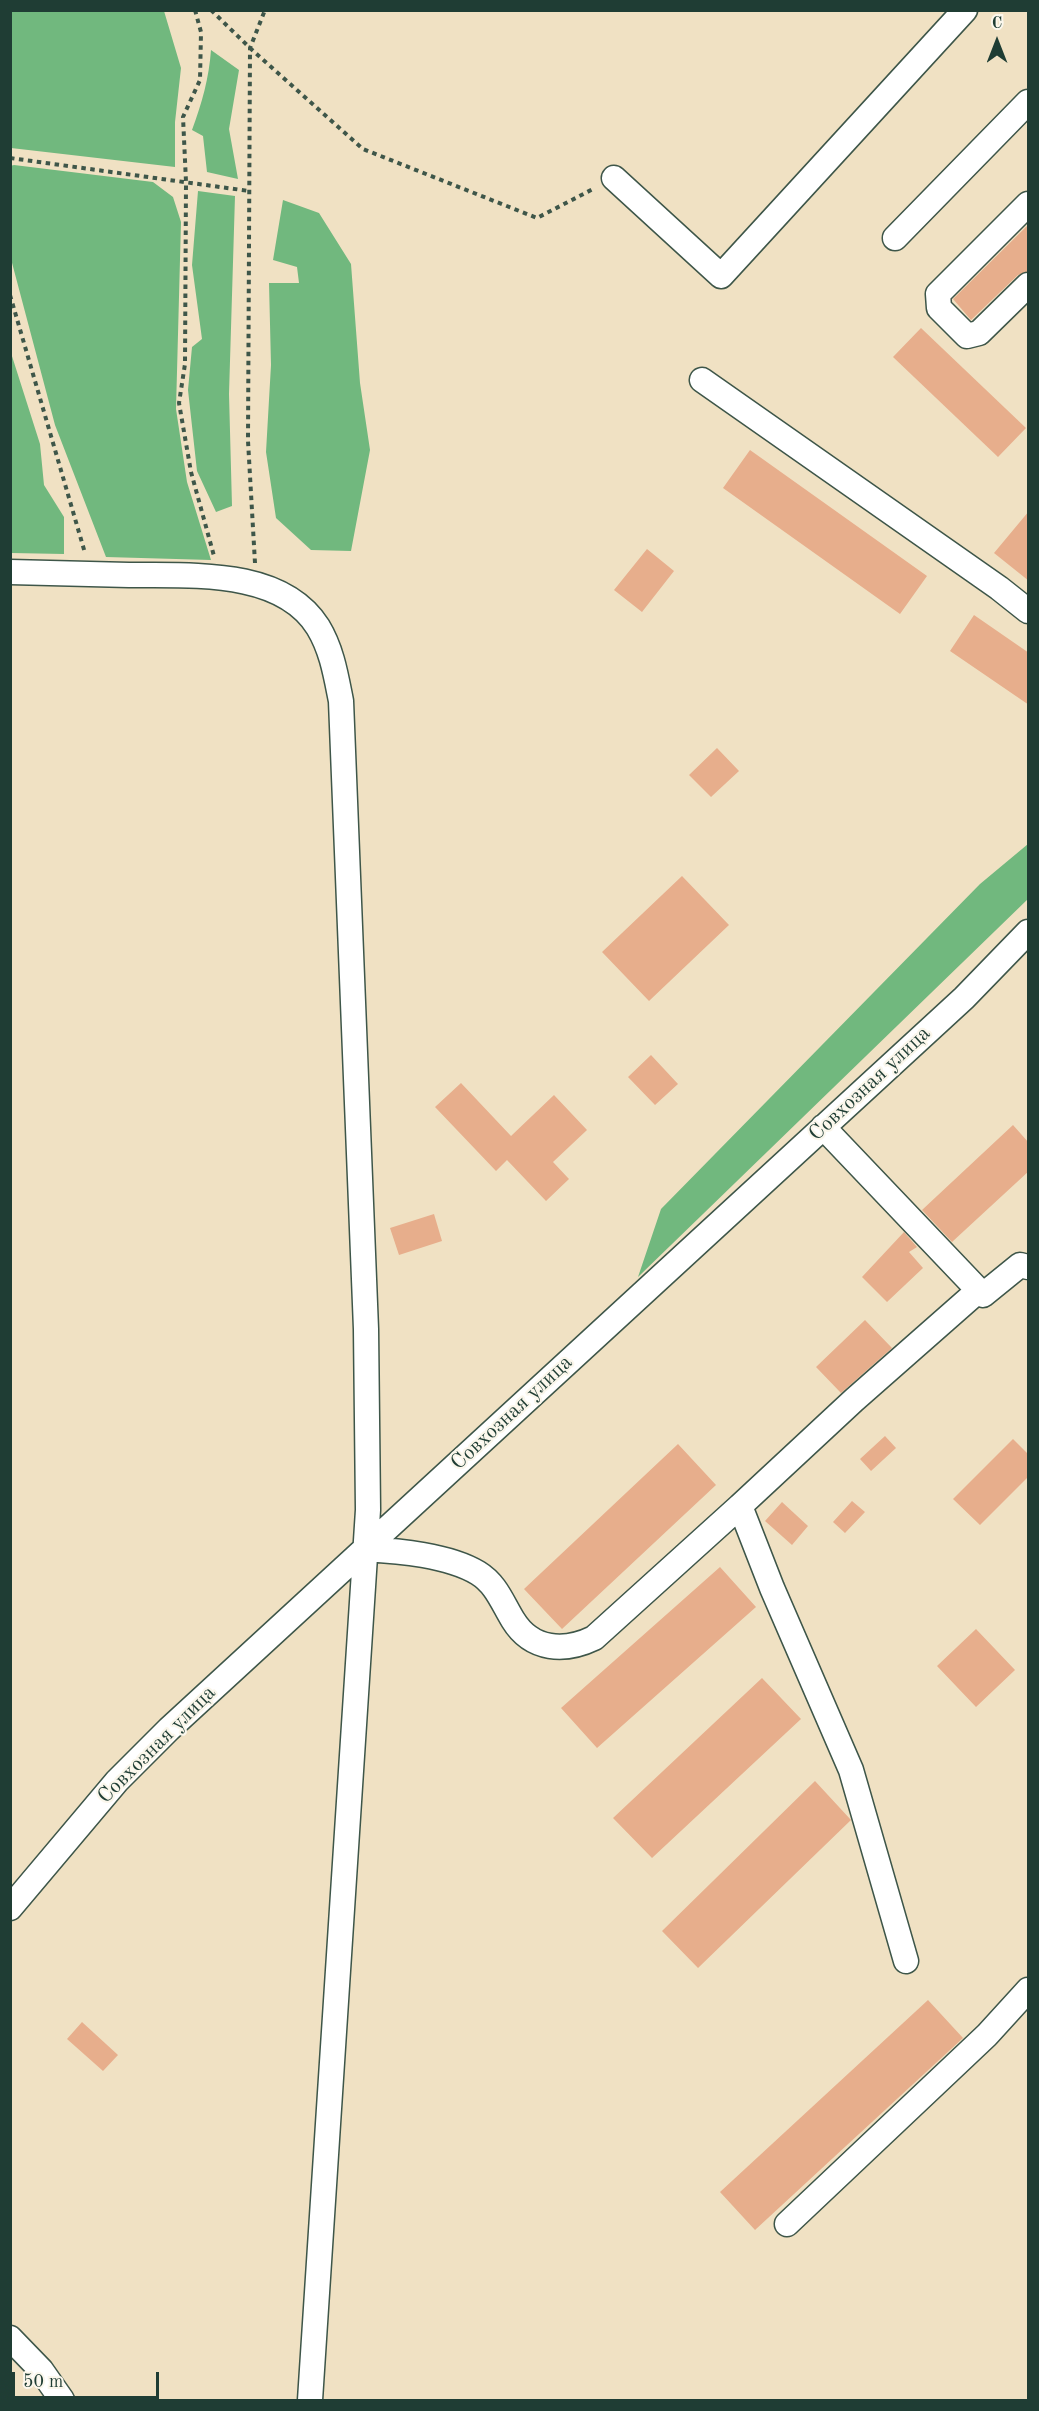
<!DOCTYPE html>
<meta charset="utf-8">
<style>
body{margin:0}
#map{position:relative;width:1039px;height:2411px;overflow:hidden;background:#f0e1c3;font-family:"Old Standard TT",serif}
canvas{display:block}
.frame{position:absolute;inset:0;border:12px solid #1f3d34;pointer-events:none}
.north{position:absolute;left:967px;top:12px;width:60px;height:60px;-webkit-text-stroke:4px #fbf7ec;paint-order:stroke;rotate:0deg;font-size:16px;font-weight:700;line-height:24px;text-align:center;color:#1f3d34}
.north::after{content:'';display:block;margin:auto;width:21px;height:27px;background:#1f3d34;clip-path:polygon(50% 0,100% 100%,50% 72%,0 100%)}
.scale{position:absolute;left:12px;top:2372px;width:147px;height:27px;box-sizing:border-box;border:3px solid #1f3d34;border-top:0;padding-left:8px;font-size:18px;line-height:21px;white-space:nowrap;color:#1f3d34;-webkit-text-stroke:4px #fbf7ec;paint-order:stroke}
</style>
<div id="map">
<canvas width="1039" height="2411"></canvas>
<div class="frame"></div>
<div class="north">С</div>
<div class="scale">50 m</div>
</div>
<script>
const ctx = document.querySelector('canvas').getContext('2d');
ctx.lineJoin = 'round';
function paint(path, color) { ctx.fillStyle = color; ctx.fill(path, 'evenodd'); }
function strokePath(path, color, width, dash) { ctx.strokeStyle = color; ctx.lineWidth = width; ctx.lineCap = dash ? 'butt' : 'round'; ctx.setLineDash(dash || []); ctx.stroke(path); }
function drawText(font, color, halo, rows, align = 'center') {
  ctx.font = font + ' "Old Standard TT",serif'; ctx.lineWidth = 4.5; ctx.setLineDash([]); ctx.textBaseline = 'middle'; ctx.strokeStyle = halo; ctx.fillStyle = color; for (const [text, x, y, turn = 0] of rows) {
    ctx.save(); ctx.translate(x, y); ctx.rotate((+turn || 0) * Math.PI / 180); ctx.textAlign = isNaN(turn) ? turn : align; if (halo) ctx.strokeText(text, 0, 0); ctx.fillText(text, 0, 0); ctx.restore();
  }
}
paint(new Path2D(`
 M11,10L164,11L181,68L175,122V167L11,148Z
 M211,50L239,70L229,129L238,179L207,172L203,136L192,130C202,103 209,78 211,50Z
 M14,165L153,182L173,197L181,222L176,409L187,482L211,560L106,557L55,425L11,259L10,166Z
 M198,191L235,196L229,394L232,506L216,512L197,471L188,390L192,347L202,339L192,265Z
 M283,200L319,213L351,264L360,383L370,450L351,551L311,550L276,518L266,452L271,365L269,283H299L297,267L273,260Z
 M11,353L40,444L44,485L64,517V554L11,553Z
 M1028,844V899L638,1277L661,1209L980,884Z`), '#71b87e');
paint(new Path2D(`
 M1029,224V271L1018,275L971,320L953,299Z
 M921,328L1026,428L998,457L893,357Z
 M750,450L927,576L900,614L723,488Z
 M1029,511V581L994,553Z
 M647,549L674,571L642,612L614,590Z
 M974,615L1029,653V705L950,651Z
 M717,748L739,771L711,797L689,775Z
 M682,876L729,925L649,1001L602,952Z
 M651,1055L678,1084L655,1105L628,1077Z
 M461,1083L511,1136L554,1095L587,1130L553,1162L569,1179L546,1201L507,1160L496,1171L435,1107Z
 M1013,1125L1029,1143V1171L952,1242L922,1210Z
 M434,1214L442,1241L399,1255L390,1228Z
 M904,1232L917,1247L909,1252L923,1268L887,1302L862,1277Z
 M865,1320L892,1348L841,1393L816,1367Z
 M885,1436L896,1448L871,1471L860,1459Z
 M1013,1439L1029,1455V1476L980,1525L953,1499Z
 M678,1444L716,1485L562,1629L524,1589Z
 M852,1501L865,1512L845,1533L833,1522Z
 M782,1502L808,1526L792,1545L765,1521Z
 M720,1567L756,1607L597,1748L561,1708Z
 M976,1629L1015,1670L976,1707L937,1666Z
 M762,1678L801,1719L652,1858L613,1818Z
 M815,1781L851,1820L698,1968L662,1931Z
 M928,2000L963,2038L755,2230L720,2192Z
 M82,2022L118,2055L103,2071L67,2039Z`), '#e7ae8c');
const minor = new Path2D(`
 M614,178L721,276L965,10
 M1028,204L938,294L939,308L967,336L979,333L1028,285
 M895,238L1028,102
 M702,380L999,588L1028,611
 M10,572C50,573 89,574 129,575C189,576 281,568 318,627C332,650 336,676 341,701L366,1329L368,1510L310,2400
 M823,1127L983,1295L1020,1265L1028,1267
 M365,1549C399,1551 448,1555 478,1573C496,1584 502,1602 513,1620C532,1651 565,1652 594,1638L740,1506
 M10,1908L117,1781L169,1729L964,998L1028,932
 M906,1961L851,1770L772,1588L740,1506L854,1400L979,1290
 M787,2224L987,2035L1028,1990
 M10,2338L41,2370L62,2400`);
strokePath(minor, '#3e5649', 27);
strokePath(new Path2D(`
 M195,10L201,32L200,80L183,117L186,182L185,364L179,403L191,472L214,556
 M211,10L250,48L363,149L537,218L595,188
 M10,158L249,191
 M10,295L85,553
 M255,563L248,441L250,48L265,10`), '#3e5649', 4, [4.5, 4.5]);
strokePath(minor, '#fff', 24);
drawText('21px', '#1f3d34', '#fbf7ec', [
 ["Совхозная улица",870,1084,-43],
 ["Совхозная улица",512,1413,-43],
 ["Совхозная улица",157,1745,-45]
]);
</script>
